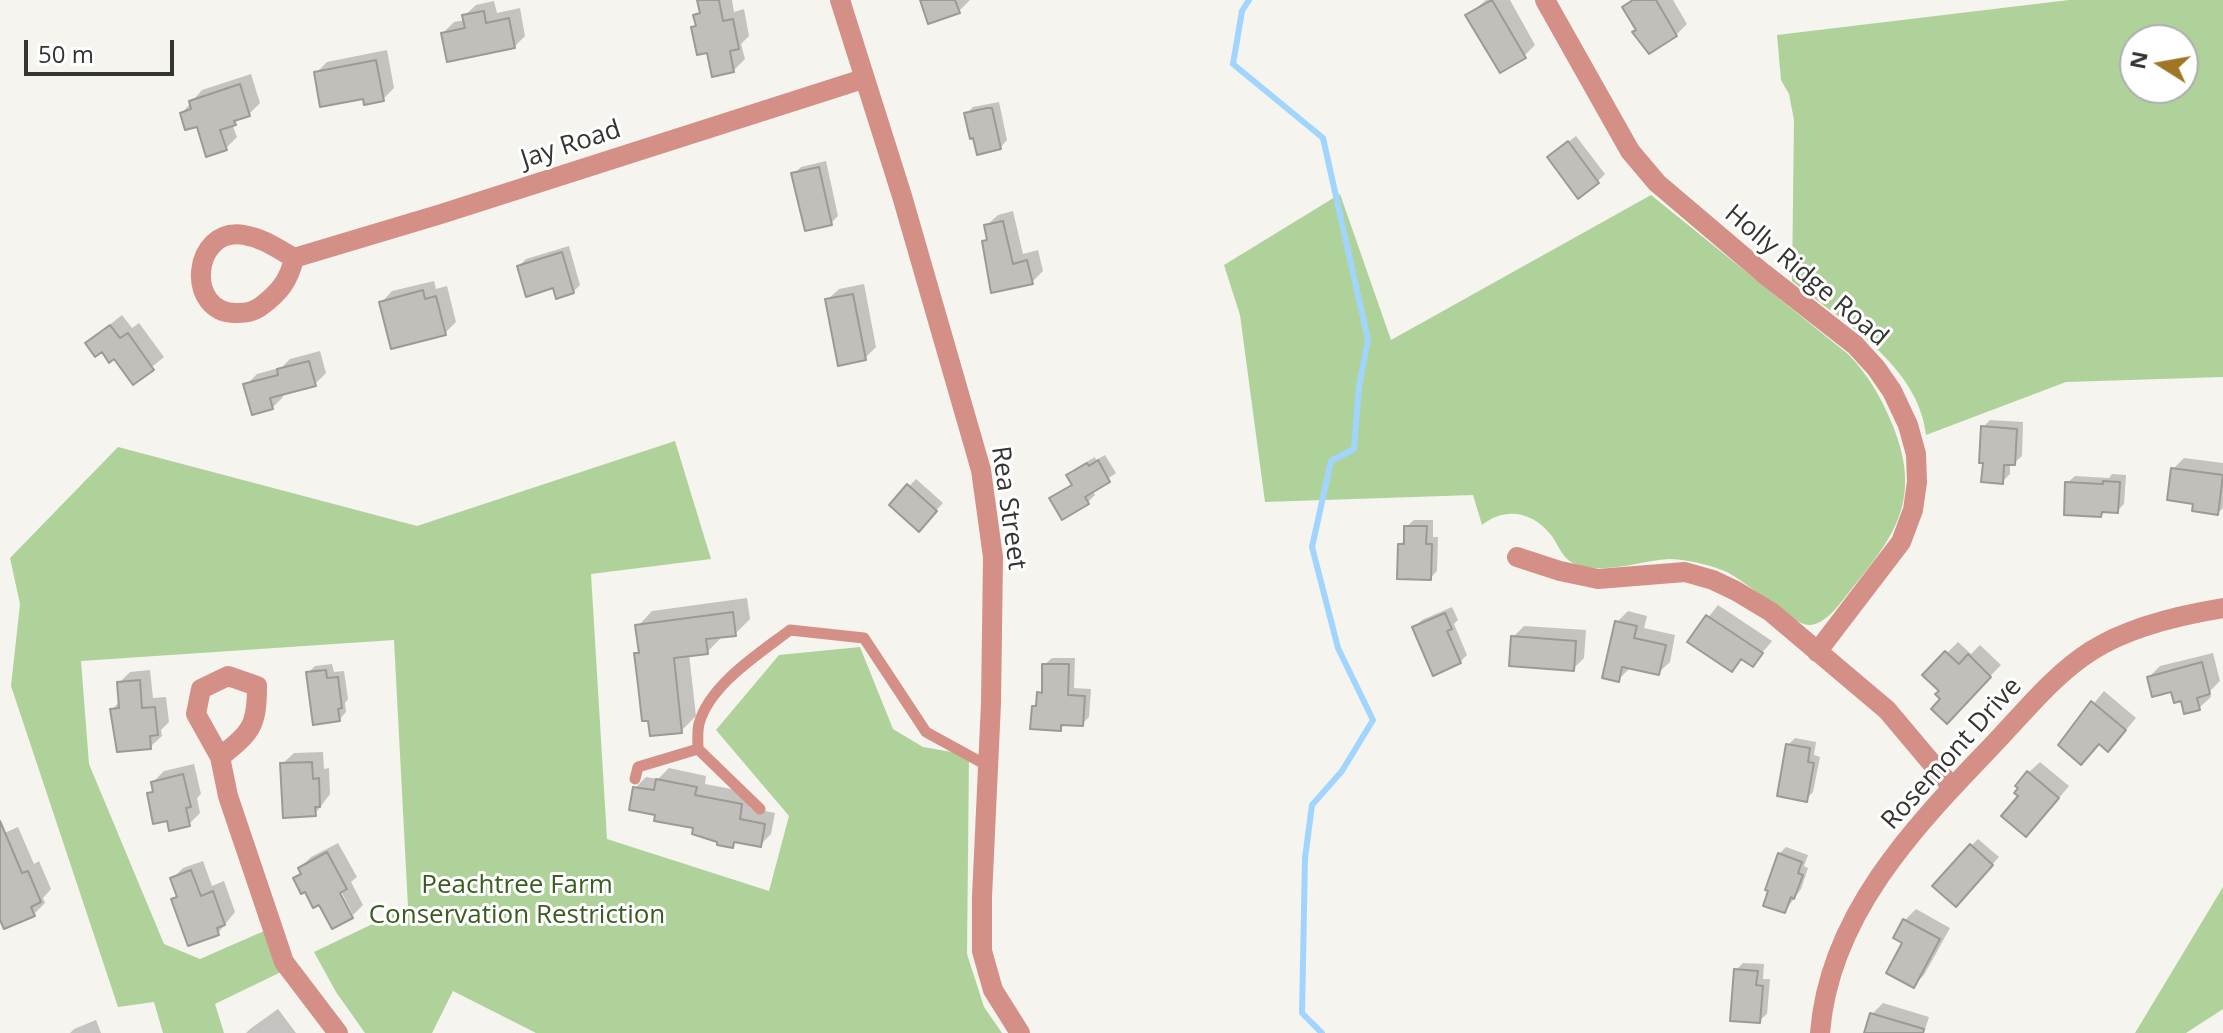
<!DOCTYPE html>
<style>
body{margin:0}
#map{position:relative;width:2223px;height:1033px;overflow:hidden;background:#f5f4ef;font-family:"Open Sans",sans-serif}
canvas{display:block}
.north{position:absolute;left:2119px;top:24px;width:80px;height:80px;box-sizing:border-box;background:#fff;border:2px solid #aeaead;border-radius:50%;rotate:281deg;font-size:22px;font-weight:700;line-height:32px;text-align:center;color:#343432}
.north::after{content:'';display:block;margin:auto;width:28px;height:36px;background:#a07625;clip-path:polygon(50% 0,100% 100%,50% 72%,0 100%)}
.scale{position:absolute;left:24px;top:40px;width:150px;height:36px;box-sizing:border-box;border:4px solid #343432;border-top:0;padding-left:10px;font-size:24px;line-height:28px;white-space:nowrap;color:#343432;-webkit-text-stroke:6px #fff;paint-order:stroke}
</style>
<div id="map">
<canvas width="2223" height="1033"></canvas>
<div class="north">N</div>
<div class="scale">50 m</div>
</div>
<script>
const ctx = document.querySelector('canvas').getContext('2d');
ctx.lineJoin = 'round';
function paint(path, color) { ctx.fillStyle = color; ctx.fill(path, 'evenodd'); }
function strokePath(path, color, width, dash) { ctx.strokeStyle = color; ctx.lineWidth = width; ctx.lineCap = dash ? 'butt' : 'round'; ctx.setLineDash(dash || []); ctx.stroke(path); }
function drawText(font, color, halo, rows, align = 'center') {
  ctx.font = font + ' "Open Sans",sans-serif'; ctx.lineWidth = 6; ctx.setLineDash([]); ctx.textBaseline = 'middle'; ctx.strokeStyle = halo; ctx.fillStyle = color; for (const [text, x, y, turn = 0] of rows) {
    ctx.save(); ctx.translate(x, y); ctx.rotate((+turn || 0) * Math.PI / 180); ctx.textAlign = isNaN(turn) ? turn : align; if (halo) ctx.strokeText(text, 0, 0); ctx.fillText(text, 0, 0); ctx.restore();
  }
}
paint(new Path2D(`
 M2069,0H2223V377L2066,382L1926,435C1919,366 1842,321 1792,281L1794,120L1789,94L1781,80L1777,35ZM2135,40H2183V88H2135Z
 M1340,194L1391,340L1651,195L1849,355C1869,376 1882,399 1893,426C1922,499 1896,535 1850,591C1841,602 1826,625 1809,625C1792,625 1746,579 1722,570C1706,564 1685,559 1669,559C1640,561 1606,574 1578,565C1562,560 1560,547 1551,535C1533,512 1506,506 1482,525L1473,495L1265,502L1240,315L1224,265Z
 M675,441L711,559L591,574L607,839L769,891L789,816L716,730L779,655L860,647L893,729L923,747L969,755L967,954L984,1007L1002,1033H536L453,991L432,1033H365L336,992L314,952L408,907L394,640L81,661L89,764L164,944L200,959L264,931L283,971L215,1004L224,1033H163L154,1002L118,1007L11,686L20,604L10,558L118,447L417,526Z
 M2223,887V1009L2186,1033H2135Z`), '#afd29a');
paint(new Path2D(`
 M699,0H732L734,12L744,9L749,36L741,44L745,59L734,70L708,51L693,28L697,24L695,16L701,10Z
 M922,0H970L959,11Z
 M1486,0H1510L1535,45L1524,56L1468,15Z
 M1631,0H1673L1687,24L1676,35L1638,29L1624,7Z
 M494,1L497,13L520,8L525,36L514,47L443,33L454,22L465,20L464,16L476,5Z
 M387,50L394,88L383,99L364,97L316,73L327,62Z
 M251,74L260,103L249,114L232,124L237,137L226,148L182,113L202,90Z
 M999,102L1007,140L1000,148L966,114L973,107Z
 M1576,136L1605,174L1598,181L1557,151Z
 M826,161L838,216L831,223L794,174L801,167Z
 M1013,211L1023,254L1038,250L1043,271L1032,282L984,242L989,237L986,226L998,215Z
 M569,246L580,285L573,292L555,286L519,266L526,259Z
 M434,281L436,289L447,286L456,322L445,333L381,303L392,291Z
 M864,284L876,347L865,358L827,300L839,289Z
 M122,315L132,328L139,323L164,357L134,382L115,357L87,343Z
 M320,351L326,373L315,384L282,393L283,397L272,408L246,385L257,374L282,367L290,359Z
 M1990,420L2023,422L2022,456L2014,463H2010V474L2003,481L1983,427Z
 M1105,455L1116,473L1092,490L1095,495L1088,502L1052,498L1073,483L1069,475L1076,468L1095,457L1096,460Z
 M2184,458L2223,463V508L2218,513L2195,502L2173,469Z
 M2112,474L2126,475L2124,504L2117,511L2105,510L2100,515L2067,483L2075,476L2109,478Z
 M916,479L943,503L919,529L892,505Z
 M1414,520H1433V537H1438L1437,571L1430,578L1400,545L1406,538V527Z
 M747,598L750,619L735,634L722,637L707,652L689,654L696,716L681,731L636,654L640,649L638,626L652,611Z
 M1718,605L1772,641L1752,665L1743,658L1732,670L1690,641Z
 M1452,607L1458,620L1454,624L1467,655L1460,662L1415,627L1422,620Z
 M1628,611L1647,616L1644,628L1675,635L1670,662L1658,673L1630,668L1619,679L1617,622Z
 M1524,626L1586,630L1584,658L1573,669L1513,637Z
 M1958,642L1971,654L1980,645L2001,665L1947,721L1941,691L1925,675Z
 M2213,653L2220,681L2209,692L2211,697L2199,708L2149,677L2160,666Z
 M1052,658H1075L1074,688L1091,689L1089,717L1082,724L1066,723L1060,729L1034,707L1044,688V665Z
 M332,664L334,672L344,671L348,699L345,703L346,712L339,720L308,673L315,666Z
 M150,670L153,698L166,697L169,722L161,730L162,736L150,747L112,710L120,701L119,683L130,672Z
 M2104,691L2136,718L2119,738L2100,742L2060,745Z
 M1795,738L1816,742L1814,755L1820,757L1813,792L1806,799L1788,745Z
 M323,752L324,769L329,768L330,794L315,814L282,764L294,753Z
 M2040,762L2069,786L2037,824L2021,796L2029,772Z
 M194,764L201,794L197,798L200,813L189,824L168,818L149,794L154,788L153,782L164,771Z
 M669,768L706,776L705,784L752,793L750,808L775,813L771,834L760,845L738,841L732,846L695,827L657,813L635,788L646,777L658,779Z
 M18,827L34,864L39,861L51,889L43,898L45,903L34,914L0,915V835Z
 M1978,839L1999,857L1963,897L1971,846Z
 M338,843L357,877L351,882L363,905L353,915L337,883L334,885L349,916H353L332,927L320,902L295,879L302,872L300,868L311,857Z
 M1786,847L1808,855L1804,866L1808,868L1801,889L1785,911L1771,890L1779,854Z
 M203,861L212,886L224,881L235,912L218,933L174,899L178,895L172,879L183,868Z
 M1916,909L1950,928L1924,975L1913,986L1905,942V920Z
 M1743,963L1764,964L1763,979H1770L1767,1014L1759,1021L1736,970Z
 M1883,1003L1929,1017L1924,1033H1871L1872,1014Z
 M278,1009L296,1033H246L250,1029Z
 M96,1020L101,1033H70L74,1029Z`), '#0003');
strokePath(new Path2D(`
 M1249,0L1242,11L1233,64L1323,138L1368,340L1359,386L1354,449L1331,461L1312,547L1338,648L1373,720L1342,771L1312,805L1305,858L1302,1013L1322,1033`), '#a1d5fd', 6);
const building = new Path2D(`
 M697,0H719L723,21L733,19L739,49L730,51L734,72L712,77L707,53L697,55L691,27L696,26L693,15L700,13Z
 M920,0H955L960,13L928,24Z
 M1492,0L1526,58L1500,73L1465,15Z
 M1633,0H1656L1677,36L1649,54L1632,32L1636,30L1622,7Z
 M484,11L486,23L509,18L515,48L447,62L441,33L465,28L462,15Z
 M376,60L384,101L364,105L363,99L320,107L314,72Z
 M240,84L250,116L234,121L236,125L220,130L227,150L206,157L197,127L185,130L180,113L191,109L189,101Z
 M987,108H992L1001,149L977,155L973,138L970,139L964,113Z
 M1568,141L1599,183L1578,199L1547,157Z
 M819,167L832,225L805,231L791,173Z
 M1003,221L1013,264L1027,260L1033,284L991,293L982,241L987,240L984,225Z
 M562,252L574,293L556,299L553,288L526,297L517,266Z
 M423,290L425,299L436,296L446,335L391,349L379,302Z
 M853,294L866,360L838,366L825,299Z
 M110,325L120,338L128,333L154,370L133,385L114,359L109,363L102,352L95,357L85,343Z
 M309,361L316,386L270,398L273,409L252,415L243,384L278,375L277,369Z
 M1981,426L2017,429L2015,465H2004L2003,484L1981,482L1983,463H1979Z
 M1098,460L1110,482L1085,497L1089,504L1062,520L1049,498L1072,485L1066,475L1087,463L1089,466Z
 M2171,468L2223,475L2218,515L2192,511L2193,504L2167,500Z
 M2103,481L2120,482L2118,513L2102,512L2101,517L2064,515L2065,482L2103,484Z
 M907,484L937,511L919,532L889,505Z
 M1404,526H1427L1426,544H1432L1431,580L1397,579L1398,544H1404Z
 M733,612L736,636L706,639L708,654L674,658L682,733L650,736L648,721H642L638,685L634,653H639L635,625Z
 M1445,613L1452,629L1447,631L1461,663L1433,676L1412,627Z
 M1706,615L1763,653L1753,667L1741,659L1732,672L1687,642Z
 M1615,621L1637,626L1634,638L1666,645L1659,675L1622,667L1619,682L1602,678Z
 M1511,636L1576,641L1574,671L1509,666Z
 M1945,651L1959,664L1968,654L1991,677L1947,724L1931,709L1940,699L1935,694L1939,691L1922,675Z
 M2202,662L2210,694L2197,698L2200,710L2184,714L2181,701L2174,703L2171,692L2152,697L2147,677Z
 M1042,664H1069L1068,695L1085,696L1083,726L1061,725V731L1030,729L1032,706H1036L1037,692L1042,693Z
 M326,670L327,678L338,677L342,708L338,709L340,721L313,725L306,672Z
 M140,680L142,708L155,707L158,735L150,736L151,749L117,752L110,709L119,708L117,682Z
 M2091,701L2126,730L2108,752L2099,744L2081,765L2058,745Z
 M1786,744L1810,748L1808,762L1814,763L1807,802L1777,796Z
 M312,762L313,779L319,778L320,807H315L316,816L283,818L280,763Z
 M2027,771L2059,798L2026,837L2001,816L2018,796L2014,793L2018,788L2015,786Z
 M183,774L191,807L186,808L190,826L169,831L167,821L153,824L147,793L153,792L151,782Z
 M656,779L697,787L695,795L742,804L740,819L765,824L761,847L734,842L733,848L717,845V842L692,834L693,828L654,821L655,815L629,810L633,787L654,790Z
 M0,821L22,873L28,871L41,902L31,907L35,916L4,929L0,920Z
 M1970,844L1993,865L1956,907L1932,886Z
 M327,852L347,889L340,893L353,918L332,929L319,905L313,908L305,892L301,894L293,878L301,874L298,868Z
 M1778,853L1802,862L1798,873L1803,875L1794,899L1791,897L1785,913L1763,906L1768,891L1765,890Z
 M191,870L201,896L213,891L225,925L217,928L219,935L188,946L171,899L177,897L170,878Z
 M1903,919L1940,939L1914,988L1886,973L1902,943L1893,938Z
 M1734,969L1758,971L1756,985L1763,986L1760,1023L1730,1021Z
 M1870,1013L1924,1029L1923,1033H1864Z`);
paint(building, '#c2beba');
strokePath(building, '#9d9a96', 2);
strokePath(new Path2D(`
 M635,779L638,767L698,749
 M760,809L698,749C698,741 697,731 699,724C709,685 760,653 790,630L864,638L926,732L988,766`), '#d49087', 11);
strokePath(new Path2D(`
 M840,0L902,196L981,470L993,557L991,703L982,897V951L993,990L1020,1033
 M1545,0L1630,151L1657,183L1763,273L1855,345L1876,368L1892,391L1908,425L1916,454L1917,482L1913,510L1901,542L1817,652
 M294,258C289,281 279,293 260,307C252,312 247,313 237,313C184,314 192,226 244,235C263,238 278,249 294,258L441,214L863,79
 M1517,557L1560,571L1598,579L1685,572L1713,580L1736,591L1771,612L1887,710L1951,786
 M220,757C251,732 257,727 257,686L228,676L201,689L196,714L220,757L228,796L284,962L338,1033
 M1820,1033C1829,916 1913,828 1990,748C2022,715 2052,676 2091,651C2128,627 2180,615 2223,608`), '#d49087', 20);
drawText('26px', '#343432', '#fff', [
 ["Jay Road",571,145,-18],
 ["Holly Ridge Road",1806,276,40],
 ["Rea Street",1008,508,82],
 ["Rosemont Drive",1952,754,-48]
]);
drawText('26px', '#3a5c21', '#fff', [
 ["Peachtree Farm",517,886],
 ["Conservation Restriction",517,916]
]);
</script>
